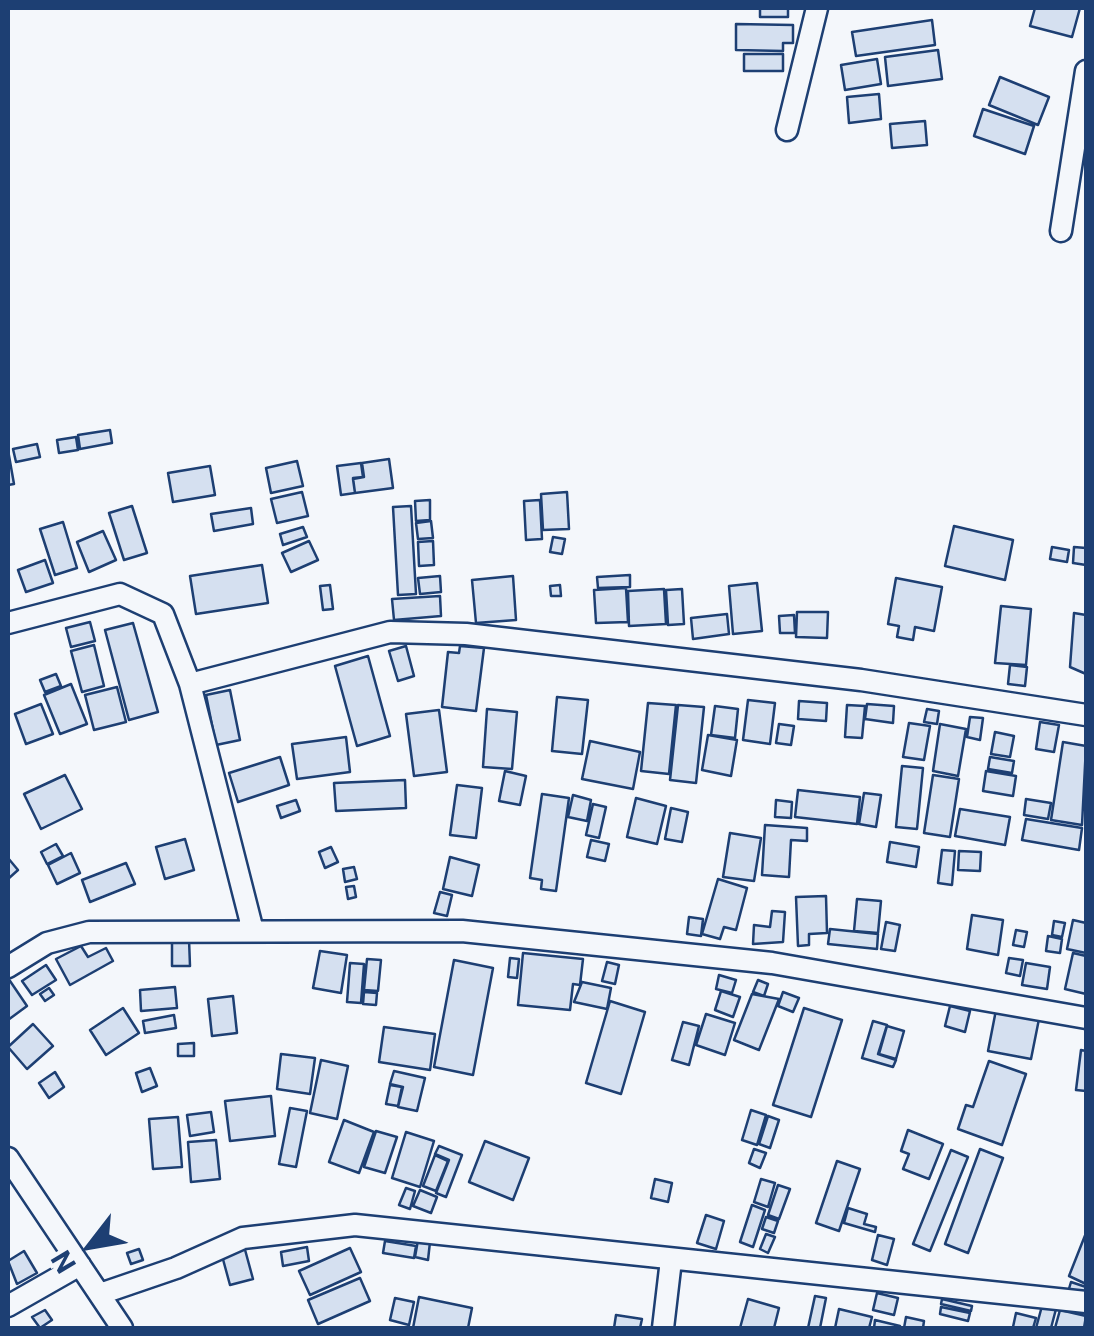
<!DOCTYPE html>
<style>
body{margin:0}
#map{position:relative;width:1094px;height:1336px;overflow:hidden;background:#f4f7fb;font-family:Roboto,sans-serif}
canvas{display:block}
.frame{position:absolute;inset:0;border:10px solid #1d3f73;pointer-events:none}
.north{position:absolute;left:40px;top:1196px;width:100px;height:100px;-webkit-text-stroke:8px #f4f7fb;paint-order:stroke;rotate:239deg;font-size:28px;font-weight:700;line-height:40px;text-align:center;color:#1d3f73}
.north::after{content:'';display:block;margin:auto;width:35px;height:45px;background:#1d3f73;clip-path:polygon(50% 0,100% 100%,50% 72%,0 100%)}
</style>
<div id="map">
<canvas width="1094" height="1336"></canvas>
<div class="frame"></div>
<div class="north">N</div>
</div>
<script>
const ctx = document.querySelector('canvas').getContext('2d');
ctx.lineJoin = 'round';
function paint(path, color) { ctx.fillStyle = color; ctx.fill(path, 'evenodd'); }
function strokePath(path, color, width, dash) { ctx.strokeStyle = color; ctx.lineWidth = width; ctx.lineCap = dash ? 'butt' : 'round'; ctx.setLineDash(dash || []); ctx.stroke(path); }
const building = new Path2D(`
 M760,8H788V17H760Z
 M1035,8H1080L1072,37L1030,26Z
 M932,20L935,45L856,56L852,32Z
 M736,24L793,25V43H783V51L736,50Z
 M938,50L942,79L888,86L885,57Z
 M744,54H783V71H744Z
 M877,59L881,84L845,90L841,65Z
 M1000,77L1049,97L1038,125L989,105Z
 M879,94L881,119L849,123L847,97Z
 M983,109L1034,126L1025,154L974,136Z
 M925,121L927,145L892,148L890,124Z
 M110,430L112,443L80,449L78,435Z
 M76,437L78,450L59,453L57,440Z
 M37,444L40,457L16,462L13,449Z
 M8,450L14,484L8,485Z
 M389,459L393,488L355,493L353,479L364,477L362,463Z
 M297,461L303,486L271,493L266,468Z
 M361,463L363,477L353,478L355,493L341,495L337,466Z
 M210,466L215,495L173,502L168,473Z
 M302,492L308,516L277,523L271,499Z
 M567,492L569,529L543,530L541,494Z
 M430,500V520L416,521L415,501Z
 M540,500L542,539L526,540L524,501Z
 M132,506L147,553L124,560L109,513Z
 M411,506L416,594L398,595L393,507Z
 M251,508L253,524L214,531L211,514Z
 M431,521L433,538L418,539L416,523Z
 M63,522L77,568L55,575L40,529Z
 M954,526L1013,540L1005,580L945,566Z
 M303,527L307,537L283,545L280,534Z
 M103,531L116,560L89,572L77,542Z
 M553,537L565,539L562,554L550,552Z
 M309,541L318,560L291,572L282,553Z
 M433,541L434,565L419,566L418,542Z
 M1052,547L1069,550L1067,562L1050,559Z
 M1074,547L1086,548V565L1073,563Z
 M45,560L53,583L26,592L18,570Z
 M262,565L268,603L196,614L190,576Z
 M630,575V587L598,588L597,577Z
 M440,576L441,592L420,594L418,578Z
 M513,576L516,620L476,623L472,580Z
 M896,578L942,587L934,631L915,627L913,640L897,637L899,626L888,624Z
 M757,583L762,631L733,634L729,586Z
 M330,585L333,609L323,610L320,586Z
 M560,585L561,596H551L550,586Z
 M626,588L628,622L596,623L594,590Z
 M664,589L666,624L629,626L628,591Z
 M682,589L684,624L668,625L666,590Z
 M440,596L441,616L394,620L392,599Z
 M1001,606L1031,609L1026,665L995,663Z
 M797,612H828L827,638L796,637Z
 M1074,613L1086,615V674L1070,667Z
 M727,614L729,634L693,639L691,618Z
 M794,615L795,633H780L779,616Z
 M90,622L95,641L71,647L66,628Z
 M133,623L158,712L129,720L105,630Z
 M94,645L104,686L82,692L71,651Z
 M406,646L414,676L398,681L389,651Z
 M460,646L484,648L476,711L442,707L448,652L459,653Z
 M368,656L390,736L357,746L335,666Z
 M1010,665L1027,667L1025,686L1008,684Z
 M56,674L61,686L45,692L40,680Z
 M71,684L87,724L60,734L44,695Z
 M117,687L126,722L94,730L85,695Z
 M230,690L240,740L216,745L206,695Z
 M557,697L588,700L582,754L552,751Z
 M748,700L775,703L770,744L743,740Z
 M799,701L827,703L826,721L798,719Z
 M648,703L676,705L669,774L641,771Z
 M41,704L53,734L26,744L15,714Z
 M867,704L894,706L893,723L865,719Z
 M678,705L704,707L696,783L670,780Z
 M847,705L865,706L862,738L845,737Z
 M715,706L738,709L735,738L711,735Z
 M487,709L517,712L512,769L483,767Z
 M927,709L939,711L937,724L924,722Z
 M439,710L447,772L414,776L406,714Z
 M970,717L983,718L980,740L967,737Z
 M1040,722L1059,725L1054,752L1036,749Z
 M909,723L930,726L924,760L903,757Z
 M779,724L794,726L791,745L776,743Z
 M940,724L966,729L958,776L933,771Z
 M995,732L1014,736L1010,757L991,754Z
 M708,735L737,740L731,776L702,770Z
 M346,737L350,772L297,779L292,744Z
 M590,741L640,752L633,789L582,779Z
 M1063,742L1086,746L1082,825L1051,820Z
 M280,757L289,785L238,802L229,773Z
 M990,757L1014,761L1012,773L988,769Z
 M902,766L923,768L917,829L896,827Z
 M505,771L526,776L520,805L499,801Z
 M986,771L1016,776L1013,796L983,791Z
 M65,775L82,809L41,829L24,794Z
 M933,775L959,779L950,837L924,833Z
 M405,780L406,808L336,811L334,783Z
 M457,785L482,788L476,838L450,835Z
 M798,790L860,797L857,824L795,817Z
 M864,793L881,795L876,827L859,824Z
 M542,794L569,798L556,891L541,889L542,880L530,878Z
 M573,795L591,800L587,821L568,817Z
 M636,798L666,806L657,844L627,837Z
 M1026,799L1051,803L1048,819L1024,815Z
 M296,800L300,811L281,818L277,806Z
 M776,800L792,802L791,818L775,817Z
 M593,804L606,807L599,838L586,835Z
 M671,808L688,812L682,842L665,839Z
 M960,809L1010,817L1005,845L955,836Z
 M1026,819L1082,828L1079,850L1022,840Z
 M765,825L807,828V841L791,840L789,877L762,875Z
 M730,833L761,838L754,881L723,877Z
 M185,839L194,870L165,879L156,847Z
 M591,840L609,844L605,861L587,857Z
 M890,842L919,847L916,867L887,862Z
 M56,844L63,856L47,864L41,852Z
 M331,847L338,862L325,868L319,852Z
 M942,850L955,851L952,885L938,883Z
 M959,851L981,852L980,871L958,870Z
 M71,853L80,873L57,884L48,865Z
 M450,857L479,865L472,896L443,889Z
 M8,858L18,870L8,879Z
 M126,863L135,884L90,902L82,880Z
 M354,867L357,879L345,882L343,869Z
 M718,879L747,888L736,930L724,927L720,939L702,934Z
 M354,886L356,897L348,899L346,887Z
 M440,892L452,895L447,916L434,913Z
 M826,896L827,933L809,934V945L798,946L796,897Z
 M857,899L881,901L878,933L854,931Z
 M772,911L785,912L783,942L753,944L754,925L770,927Z
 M972,915L1003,920L998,955L967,949Z
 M689,917L703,919L701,936L687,934Z
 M1073,920L1086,923V953L1067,949Z
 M1054,921L1065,923L1062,937L1052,935Z
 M886,922L900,925L895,951L881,949Z
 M830,929L878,934L877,949L828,944Z
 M1016,930L1027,932L1024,947L1013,945Z
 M1048,936L1062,939L1060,953L1046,951Z
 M172,939H189L190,966H172Z
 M81,946L88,957L106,948L113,961L70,985L56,959Z
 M320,951L347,955L341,993L313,988Z
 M523,953L583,959L580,985L573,984L570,1010L518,1005Z
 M1073,953L1086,956V994L1065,989Z
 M510,958L519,959L517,978L508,977Z
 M1009,958L1023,960L1020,976L1006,973Z
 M367,959L381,960L378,991L364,990Z
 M454,960L493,968L473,1075L434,1067Z
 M607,962L619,965L615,984L602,981Z
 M350,963L364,964L361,1003L347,1002Z
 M1026,963L1050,967L1047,989L1022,985Z
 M46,965L56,980L32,995L22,981Z
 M719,975L736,980L732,993L716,989Z
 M8,978L27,1006L8,1020Z
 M758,980L768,984L764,996L753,992Z
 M582,982L611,988L607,1009L574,1002Z
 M175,987L177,1008L141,1011L140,990Z
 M49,988L54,995L45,1001L40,994Z
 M721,991L740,997L733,1017L715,1010Z
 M364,992L377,993L376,1005L363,1004Z
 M783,992L799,998L793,1012L778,1006Z
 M752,994L779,999L759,1050L734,1040Z
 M233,996L237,1033L212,1036L208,999Z
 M610,1001L645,1012L621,1094L586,1083Z
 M950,1006L970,1011L965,1032L945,1026Z
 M123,1008L139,1033L106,1055L90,1030Z
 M804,1008L842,1020L811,1117L773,1105Z
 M996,1010L1039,1019L1031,1059L988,1051Z
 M706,1014L735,1023L725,1055L696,1045Z
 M174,1015L176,1028L145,1033L143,1021Z
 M873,1021L887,1025L878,1054L896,1060L893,1067L862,1058Z
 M683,1022L699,1026L689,1065L672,1060Z
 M33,1024L53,1046L27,1069L8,1047Z
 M887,1026L904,1031L896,1059L879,1054Z
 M384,1027L435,1034L430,1070L379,1062Z
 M194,1043V1056H178V1044Z
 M1081,1050L1086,1051V1091L1076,1090Z
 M281,1054L315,1058L310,1094L277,1089Z
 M321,1060L348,1066L337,1119L310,1113Z
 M989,1061L1026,1074L1002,1145L958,1129L966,1105L973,1107Z
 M150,1068L157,1086L142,1092L136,1073Z
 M394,1071L425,1078L417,1111L398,1107L403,1087L390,1084Z
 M55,1072L64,1087L49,1098L39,1083Z
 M390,1085L402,1087L398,1106L386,1104Z
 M271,1096L275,1136L230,1141L225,1101Z
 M290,1108L307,1111L296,1167L279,1164Z
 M751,1110L766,1115L757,1145L742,1140Z
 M211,1112L214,1132L190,1136L187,1115Z
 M768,1116L779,1120L770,1148L759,1144Z
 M178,1117L182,1167L153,1169L149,1119Z
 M344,1120L374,1132L359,1173L329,1162Z
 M908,1130L943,1144L929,1179L903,1169L909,1154L901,1151Z
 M376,1131L397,1137L385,1173L364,1167Z
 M406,1132L434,1141L420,1187L392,1178Z
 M216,1140L220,1179L191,1182L188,1142Z
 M485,1141L529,1158L513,1200L469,1182Z
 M439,1146L462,1155L446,1197L436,1193L449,1160L435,1154Z
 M754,1149L766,1153L760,1168L749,1163Z
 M980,1149L1003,1158L968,1253L945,1244Z
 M951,1150L968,1157L930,1251L913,1244Z
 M435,1155L448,1161L436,1191L423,1186Z
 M837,1161L860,1169L839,1231L816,1223Z
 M655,1179L672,1183L668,1202L651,1198Z
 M761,1179L775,1183L768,1207L754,1202Z
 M778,1185L790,1189L779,1219L768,1215Z
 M406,1188L415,1191L410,1209L399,1205Z
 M420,1190L437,1197L431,1213L413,1206Z
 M752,1205L765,1210L753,1247L740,1242Z
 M848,1208L867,1214L864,1224L876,1227L875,1232L844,1223Z
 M706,1215L724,1221L716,1249L697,1243Z
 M766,1217L778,1221L774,1233L762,1229Z
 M1086,1233V1284L1069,1276Z
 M766,1234L775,1237L768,1253L760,1249Z
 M878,1235L894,1239L887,1265L872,1260Z
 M418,1240L430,1242L428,1260L415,1257Z
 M385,1241L416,1246L414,1258L383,1253Z
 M244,1246L253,1279L230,1285L221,1252Z
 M307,1247L309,1261L283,1266L281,1252Z
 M350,1248L361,1272L310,1295L299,1271Z
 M139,1249L143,1260L131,1264L127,1253Z
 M24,1251L37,1273L17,1284L8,1261Z
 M360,1278L370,1301L318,1324L308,1300Z
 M1071,1282L1086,1287L1083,1297L1068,1292Z
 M877,1293L898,1298L894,1315L873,1310Z
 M815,1296L826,1298L820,1328H808Z
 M419,1297L472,1308L468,1328H413Z
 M395,1298L414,1302L409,1325L390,1320Z
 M748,1299L779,1308L774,1328H740Z
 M942,1299L972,1306L971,1311L941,1304Z
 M1042,1306L1056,1309L1051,1328H1036Z
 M941,1307L970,1313L968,1321L940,1314Z
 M839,1309L872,1317L869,1328H835Z
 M45,1310L52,1320L40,1328L32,1317Z
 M1060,1310L1086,1316L1084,1328H1055Z
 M1016,1313L1036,1318L1033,1328L1013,1327Z
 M616,1315L642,1319L640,1328H614Z
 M906,1317L924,1321L923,1328H904Z
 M875,1320L900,1326V1328H874Z`);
paint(building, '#d5e0f0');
strokePath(building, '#1d3f73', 2.5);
const street = new Path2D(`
 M787,130L817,8
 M1061,231L1086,71
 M8,623L120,594L163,614L190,684
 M253,931L190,684L390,632L466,634L861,680L1086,715
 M8,967L47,943L89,932L462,931L772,963L1086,1018
 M8,1158L122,1328
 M100,1294L176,1268L243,1238L355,1225L1086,1302
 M8,1306L80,1265
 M663,1328L671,1260`);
strokePath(street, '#1d3f73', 25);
strokePath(street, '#f4f7fb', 20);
</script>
